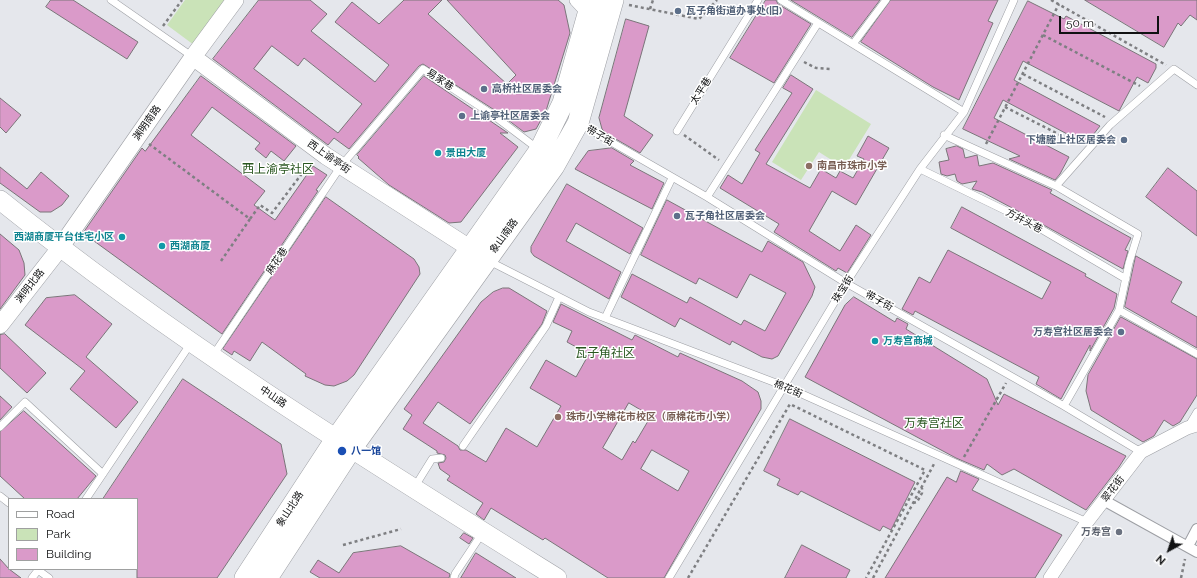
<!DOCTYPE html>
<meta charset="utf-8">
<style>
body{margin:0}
#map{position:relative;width:1197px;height:578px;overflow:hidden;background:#e5e7ec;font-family:Raleway,sans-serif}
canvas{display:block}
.legend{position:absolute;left:8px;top:498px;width:130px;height:72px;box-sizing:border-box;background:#fff;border:1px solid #9fa0a0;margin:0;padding:5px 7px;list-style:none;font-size:12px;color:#101112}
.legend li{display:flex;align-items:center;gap:8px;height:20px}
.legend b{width:20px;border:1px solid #9fa0a0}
.north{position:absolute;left:1149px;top:530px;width:40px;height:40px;-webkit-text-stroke:3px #fff;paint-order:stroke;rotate:220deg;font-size:11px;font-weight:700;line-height:16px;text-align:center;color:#101112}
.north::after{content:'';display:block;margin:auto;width:14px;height:18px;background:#101112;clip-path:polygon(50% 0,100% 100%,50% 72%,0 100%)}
.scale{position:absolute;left:1059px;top:16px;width:100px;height:18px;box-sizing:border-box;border:2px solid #101112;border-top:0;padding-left:5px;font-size:12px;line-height:14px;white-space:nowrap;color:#101112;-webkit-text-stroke:3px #fff;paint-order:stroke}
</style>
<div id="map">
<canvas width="1197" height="578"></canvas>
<ul class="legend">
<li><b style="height:5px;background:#fff"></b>Road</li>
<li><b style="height:11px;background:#cae3b8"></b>Park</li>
<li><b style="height:11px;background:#da9ac9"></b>Building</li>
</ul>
<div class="north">N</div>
<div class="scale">50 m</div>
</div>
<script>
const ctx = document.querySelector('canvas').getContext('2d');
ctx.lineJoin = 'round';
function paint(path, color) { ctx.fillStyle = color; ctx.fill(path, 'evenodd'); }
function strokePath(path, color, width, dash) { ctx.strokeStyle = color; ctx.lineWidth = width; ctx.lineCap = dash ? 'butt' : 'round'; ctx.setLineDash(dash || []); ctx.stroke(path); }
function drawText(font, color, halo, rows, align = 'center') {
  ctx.font = font + ' Raleway,"Noto Sans SC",sans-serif'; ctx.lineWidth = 3; ctx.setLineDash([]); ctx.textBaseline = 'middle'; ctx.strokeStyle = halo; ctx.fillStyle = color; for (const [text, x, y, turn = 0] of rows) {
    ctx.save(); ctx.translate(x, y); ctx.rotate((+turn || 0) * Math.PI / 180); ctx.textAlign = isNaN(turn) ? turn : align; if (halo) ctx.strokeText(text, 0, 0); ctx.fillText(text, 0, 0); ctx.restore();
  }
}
paint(new Path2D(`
 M185,0H228L194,45L167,25Z
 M816,90L871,124L844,168L819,152L801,180L772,162Z`), '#cae3b8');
const building = new Path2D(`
 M51,0H73L138,42L127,59L46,7Z
 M259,0H310L327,14L311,31L375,82L389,65L335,22L352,2L379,24L404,0H442L428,14L507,84L516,75L447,0H558L564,5L570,33L546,111L536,129L524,132L496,111L423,64L419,66L349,149L334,138L328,145L213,59ZM272,46L298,66L304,58L362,104L338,133L254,69Z
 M766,0H776L778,4L811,24L774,83L730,58Z
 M791,0H880L852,37Z
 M891,0H998L988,21L993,23L959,100L933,87L861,42Z
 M1085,0H1197V20L1190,15L1181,26L1178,23L1164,47Z
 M1028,1L1064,19L1066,16L1156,64V68L1148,83L1137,77L1119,111L1023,61L1014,80L1100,126L1086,144L1003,100L994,118L1069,157L1060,174L1055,180L1009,159L1020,156L963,129Z
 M626,19L649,26L624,116L653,135L640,153L607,134L602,129L599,118Z
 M791,75L813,89L766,164L810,188L821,169L836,178L840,171L853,178L864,159L857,156L868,136L889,148L856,205L832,191L809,231L840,251L856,225L871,235L847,273L838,268L836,271L774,232L779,224L720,188L728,175L742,184L760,153L755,150L792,93L783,88Z
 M201,76L296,146L284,161L271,151L266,158L255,149L260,143L212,107L191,135L265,191L254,205L275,220L313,166L327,175L316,190L318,191L222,334L83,233L142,148L145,151Z
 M424,76L508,133H500L518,147L461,222L449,223L389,185L358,158L359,157L357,155Z
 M0,98L21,115L6,133L0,127Z
 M957,146L963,149L965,158L977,155L979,166L993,163L1052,190L1050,193L1131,238L1125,250L1128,251L1123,269L1031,218L982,192L972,189L977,181L962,184L957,181L955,174L947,176L941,174L939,162L949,160L946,149Z
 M612,148L634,161L630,165L664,183L652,209L575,169L588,151Z
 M0,167L27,189L41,172L69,196L62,205L51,212H40L0,183Z
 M1168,168L1197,191V236L1146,197Z
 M567,184L643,228L630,254L576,223L566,241L621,272L609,299L534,256L531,252V247Z
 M326,197L414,259L419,267L420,274L354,375L347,381L334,386L325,385L305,376L306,374L262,342L250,361L234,351L232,355L223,349Z
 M667,200L762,252L768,241L803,262L815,287L812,296L778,356L772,359L762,357L732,341L730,345L680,318L675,327L621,297L632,274L687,303L690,297L741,325L744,320L765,331L786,293L750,274L737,298L699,278L696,284L641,255Z
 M962,207L1086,274L1085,276L1117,294L1114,308L1090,351V345L1061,399L1036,384L1039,377L915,311L913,315L902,309L919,277L930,283L948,250L1042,299L1051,282L951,228Z
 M0,234L19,250L24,263L25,275L0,309Z
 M1136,256L1182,282L1171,302L1197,317V348L1125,307Z
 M503,288H509L547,311L542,324L470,424L438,402L423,423L458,446L460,450H466L486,462L506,428L537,447L561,406L530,388L546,360L576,377L589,354L567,342L572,331L553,322L561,304L632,340L635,335L678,357L680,353L742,381L758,392L761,401V409L664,578H608L545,538L543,540L491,508L484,520L476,514L483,503L447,480L450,476L440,469L438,463L444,462L446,458L445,455L437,453V451L403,429L412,415L404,409L481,302L493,292ZM629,403L651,416L635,443L633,441L622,460L603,448ZM652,450L689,471L678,491L641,469Z
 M75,295L112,324L86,357L138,402L116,428L70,389L85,371L25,325L46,298Z
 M854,297L895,322L897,318L908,324L906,329L987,379L998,405L1004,394L1126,456L1119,467L1086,510L1014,469L1002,475L987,464L984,470L956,458L805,377L845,305Z
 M1121,317L1197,359V395L1180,422L1173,426L1164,420L1154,436L1143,442L1091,410L1086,391L1088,375Z
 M5,334L46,373L27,393L0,368V335Z
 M183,379L281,444L287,474L217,578H137V499H103Z
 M0,396L12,407L0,420Z
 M24,411L96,476L77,499H25L0,476V432Z
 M790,419L915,482L891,530L883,526L880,531L801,491L798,495L777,485L780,479L764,471Z
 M961,471L979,479L972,490L1062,535L1035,578H885L947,477L956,482Z
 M464,533L473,538L469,544L460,538Z
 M802,545L850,570L846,578H785Z
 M401,546L450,574L449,578H320L310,572L318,560L339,573L353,553Z
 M476,553L516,578H461Z
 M0,559L9,569L21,578H0Z`);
paint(building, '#da9ac9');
strokePath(building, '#7a7579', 1);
const service = new Path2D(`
 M111,0L193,57
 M781,0L964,112
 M853,44L886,0
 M580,124L707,197L846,283L1064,406L1141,452
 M677,131L758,0
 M944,135L1056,186L1138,234L1129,263L1119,310L1064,406
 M920,169L1029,222L1126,279
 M1056,186L1110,125L1174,69L1197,85
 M707,197L818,23
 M489,261L589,312L784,386L1087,522
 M1119,310L1197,354
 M605,318L672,178
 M212,357L341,166L423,69L493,115L538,149
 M0,427L25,402L103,474
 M1188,427L1197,412
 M463,446L546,326L559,297
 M414,488L432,459L441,458
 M0,496L9,503
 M86,499L191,343
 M38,570L49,578
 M32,578L39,569
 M454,578L455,574L483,532
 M669,578L846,283L920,169L964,112L1014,0`);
const pedestrian = new Path2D(`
 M1105,501L1197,552
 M1188,546L1197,529`);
const minor = new Path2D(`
 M576,0L589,14
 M1050,578L1087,522L1141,452L1187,428L1197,425`);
const tertiary = new Path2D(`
 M193,57L326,156L471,249
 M0,325L60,248L193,57L235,0`);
const secondary = new Path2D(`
 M0,200C175,341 366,459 557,578`);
const primary = new Path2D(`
 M245,578L336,439L540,150L563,103L592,0
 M267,578L351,449L554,166L578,123L613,0`);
strokePath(service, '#9d9fa4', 8);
strokePath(pedestrian, '#9d9fa4', 12);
strokePath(minor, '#9d9fa4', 14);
strokePath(tertiary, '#9d9fa4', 18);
strokePath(secondary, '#9d9fa4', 20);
strokePath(primary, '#9d9fa4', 22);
strokePath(new Path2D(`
 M1051,0L1166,65
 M629,5L699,19L717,0
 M650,9L653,0
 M163,26L182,0
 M1043,35L1140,86
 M804,62L816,68L831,69
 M1023,74L1105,117
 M1005,107L1080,145
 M684,135L719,160
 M149,144L250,219L260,205L272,213L310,163
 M986,144L1059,4
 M221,261L250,219
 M964,457L1006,383
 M913,503L917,502L922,493V488
 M343,545L401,529
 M688,578L790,404L925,470L866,578
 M873,578L934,464
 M1181,578L1185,559`), '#7e7f82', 2.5, [3, 3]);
strokePath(service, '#fff', 7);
strokePath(pedestrian, '#fff', 10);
strokePath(minor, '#fff', 13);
strokePath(tertiary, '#fff', 17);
strokePath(secondary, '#fff', 19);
strokePath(primary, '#fff', 21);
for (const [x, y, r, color] of [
 [678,11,4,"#5c6f8a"],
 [484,89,4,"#5c6f8a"],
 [462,116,4,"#5c6f8a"],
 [1124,140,4,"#5c6f8a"],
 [438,153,4,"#0f9aa8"],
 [809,166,4,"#8d6e63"],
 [677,216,4,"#5c6f8a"],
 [122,237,4,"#0f9aa8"],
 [162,246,4,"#0f9aa8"],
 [1121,332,4,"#5c6f8a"],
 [875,341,4,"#0f9aa8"],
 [558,417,4,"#8d6e63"],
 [342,451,5,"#1a4fb4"],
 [1119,532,4,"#6b7280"]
]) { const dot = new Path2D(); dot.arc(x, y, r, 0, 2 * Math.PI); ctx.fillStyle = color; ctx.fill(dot); strokePath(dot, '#fff', 1.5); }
drawText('bold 10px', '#4e5e75', '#fff', [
 ["瓦子角街道办事处(旧)",686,11],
 ["高桥社区居委会",492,89],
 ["上谕亭社区居委会",470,116],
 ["下塘塍上社区居委会",1116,140,"right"],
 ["瓦子角社区居委会",685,216],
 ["万寿宫社区居委会",1113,332,"right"]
], 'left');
drawText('10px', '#101112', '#fff', [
 ["易家巷",440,80,33],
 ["太平巷",701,91,-58],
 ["渊明南路",147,123,-55],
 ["带子街",600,136,30],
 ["西上谕亭街",329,157,35],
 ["方井头巷",1024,221,28],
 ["象山南路",504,236,-54],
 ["麻花巷",277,261,-56],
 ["渊明北路",30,286,-52],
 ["珠宝街",843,289,-58],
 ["带子街",879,301,29],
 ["棉花街",788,389,23],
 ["中山路",273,397,34],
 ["翠花街",1113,489,-53],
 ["象山北路",290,509,-57]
]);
drawText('bold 10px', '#0d838f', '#fff', [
 ["景田大厦",446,153],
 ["西湖商厦平台住宅小区",114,237,"right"],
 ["西湖商厦",170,246],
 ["万寿宫商城",883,341]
], 'left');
drawText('bold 10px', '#785e54', '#fff', [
 ["南昌市珠市小学",817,166],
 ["珠市小学棉花市校区（原棉花市小学）",566,417]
], 'left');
drawText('bold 10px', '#164399', '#fff', [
 ["八一馆",351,451]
], 'left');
drawText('bold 10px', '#5b616d', '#fff', [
 ["万寿宫",1111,532]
], 'right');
drawText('12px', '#28561f', '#fff', [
 ["西上渝亭社区",278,169],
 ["瓦子角社区",605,353],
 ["万寿宫社区",934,423]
]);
</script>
